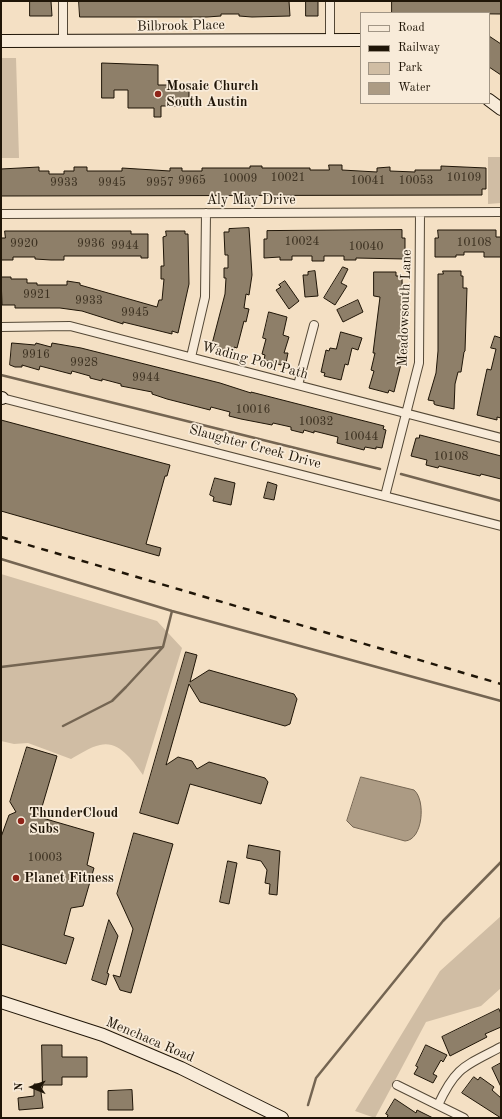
<!DOCTYPE html>
<style>
body{margin:0}
#map{position:relative;width:502px;height:1119px;overflow:hidden;background:#f4e0c4;font-family:"Old Standard TT",serif}
canvas{display:block}
.frame{position:absolute;inset:0;border:2px solid #1f1507;pointer-events:none}
.legend{position:absolute;left:360px;top:12px;width:130px;height:92px;box-sizing:border-box;background:#f8ebd9;border:1px solid #a19585;margin:0;padding:5px 7px;list-style:none;font-size:12px;color:#1f1507}
.legend li{display:flex;align-items:center;gap:8px;height:20px}
.legend b{width:20px;border:1px solid #a19585}
.north{position:absolute;left:12px;top:1067px;width:40px;height:40px;-webkit-text-stroke:3px #f8ebd9;paint-order:stroke;rotate:271deg;font-size:11px;font-weight:700;line-height:16px;text-align:center;color:#1f1507}
.north::after{content:'';display:block;margin:auto;width:14px;height:18px;background:#1f1507;clip-path:polygon(50% 0,100% 100%,50% 72%,0 100%)}
</style>
<div id="map">
<canvas width="502" height="1119"></canvas>
<div class="frame"></div>
<ul class="legend">
<li><b style="height:5px;background:#f8ebd9"></b>Road</li>
<li><b style="height:5px;background:#1f1507"></b>Railway</li>
<li><b style="height:11px;background:#d0bda4"></b>Park</li>
<li><b style="height:11px;background:#ac9b84"></b>Water</li>
</ul>
<div class="north">N</div>
</div>
<script>
const ctx = document.querySelector('canvas').getContext('2d');
ctx.lineJoin = 'round';
function paint(path, color) { ctx.fillStyle = color; ctx.fill(path, 'evenodd'); }
function strokePath(path, color, width, dash) { ctx.strokeStyle = color; ctx.lineWidth = width; ctx.lineCap = dash ? 'butt' : 'round'; ctx.setLineDash(dash || []); ctx.stroke(path); }
function drawText(font, color, halo, rows, align = 'center') {
  ctx.font = font + ' "Old Standard TT",serif'; ctx.lineWidth = 3.5; ctx.setLineDash([]); ctx.textBaseline = 'middle'; ctx.strokeStyle = halo; ctx.fillStyle = color; for (const [text, x, y, turn = 0] of rows) {
    ctx.save(); ctx.translate(x, y); ctx.rotate((+turn || 0) * Math.PI / 180); ctx.textAlign = isNaN(turn) ? turn : align; if (halo) ctx.strokeText(text, 0, 0); ctx.fillText(text, 0, 0); ctx.restore();
  }
}
paint(new Path2D(`
 M1,58H16L19,158H1Z
 M488,157H501V203L488,204Z
 M1,574L157,621L182,648L143,775C133,761 119,740 100,745C90,747 80,754 71,759L28,743L14,744L1,741Z
 M501,916V988L481,1006L426,1022L375,1118L355,1111L440,971Z`), '#d0bda4');
const water = new Path2D(`
 M361,777L414,790C426,800 423,840 405,841L353,827L347,821Z`);
paint(water, '#ac9b84');
strokePath(water, '#746552', 1);
strokePath(new Path2D(`
 M1,375L380,469
 M401,474L501,501
 M1,559L172,611L501,701
 M1,667L163,647
 M63,726L112,701L126,687L163,647L172,611
 M308,1105L316,1078L443,921L501,862`), '#746552', 2.5);
const building = new Path2D(`
 M30,1H51L52,16H30Z
 M79,1H289L290,16L252,17L239,16V14H221V16L207,17H80Z
 M306,1H318V16H306Z
 M392,1H501V14L392,13Z
 M489,36L501,44V75L489,67Z
 M102,63L158,65V85H189V106H161V117H154V108H128V90H114V98H102Z
 M329,165H342V170L377,172V168L390,167V171L415,172V170H441V166L486,168V189H482V195L1,196V169L39,167V171H49V174H64V171H74V167H87V171H122V168L170,171V168H182V171H202V168H250V166H262V168H310V170H329Z
 M249,228L252,275L249,295L246,294L244,308L249,309L246,322L244,321L237,348L234,347L233,353L218,349L215,347L216,345L212,344L225,294L226,278H224V268H228V255H225L224,232H229V229Z
 M402,230V238H405V259L356,258V260H344V256H324V261H312V256H292V260H280V257L264,258V239H267V231Z
 M438,230H496V237H501V257H484V252H464V255H456V257H435V238H438Z
 M5,231H131V234H148V258H141V256H64V260H51L35,259V257H13V260H1V238H5Z
 M166,231H185V234H188L189,284L178,333L172,331V334L123,322V324L82,311L60,308H15V305H2L1,277H11V279H27V283H37V285H67V281L80,283V285L157,307L159,300H162L164,279H161V266H164L163,237L166,236Z
 M343,267L348,269L341,283L347,286L335,305L324,298Z
 M315,271L318,296L305,297L303,275H308V272Z
 M443,271H461V276H463V288H467L465,351L464,352L461,372H458L455,384L454,409L436,405L434,404V401L428,400L436,373L438,351V274H443Z
 M374,272H396V276H402L403,341L401,364L394,392L389,390L388,393L369,388L374,371L371,370L375,353H373L380,297L374,296Z
 M285,281L299,301L289,309L276,290L281,287L279,285Z
 M358,300L363,312L343,322L337,310Z
 M269,312L287,317L283,335L289,337L284,353H288L286,363L282,362L281,365L264,360L265,355L262,354L266,339L263,338Z
 M341,332L362,338L358,350L352,348L348,365L345,364L341,380L324,376L325,373L321,372L326,350L329,351L330,348L336,349Z
 M495,336L501,338V418L497,417V420L477,415L487,369L491,370L496,349L491,348Z
 M12,343L35,345L36,343L51,347L52,343L81,348L220,383L251,393V392L384,426L383,429L386,430L382,448L376,447V449L365,447L364,450L337,443L338,437L314,431V433L304,430L303,433L291,430V427L273,423L272,425L241,419L229,416L230,412L211,407L210,410L167,399L152,394V392L121,386V384L102,379V381L90,378V376L72,371L71,374L40,366L39,370L22,365V367H15L10,365Z
 M1,420L170,465L167,476H165L146,544L161,548L159,556L1,511Z
 M420,435L501,456V479L481,474L480,476L439,466L438,468L426,465L427,460L411,456L416,438H419Z
 M215,478L235,483L231,505L213,501L214,497L210,495Z
 M268,482L277,485L274,500L264,498Z
 M186,652L197,655L190,682L209,670L294,694L297,699L290,724L285,726L200,702L189,684L166,765L178,757L192,761L197,769L209,762L265,778L268,782L261,804L190,784L178,824L140,813Z
 M27,747L57,756L39,817L94,833L87,865L94,868L83,906L71,908L64,935L74,938L66,964L1,944V837L9,815L16,812L10,802Z
 M134,833L173,844L131,993L120,990L113,975L120,977L133,929L117,894Z
 M249,845L280,851L277,895L269,894L270,884L265,883L267,870L261,861L247,858Z
 M228,861L237,863L229,904L220,902Z
 M109,920L118,936L107,973L109,974L106,985L92,980Z
 M499,1009L501,1014V1027L485,1034L487,1037L450,1056L442,1037Z
 M42,1045H62V1057H87V1077H62V1085H43L41,1092L43,1108L19,1110L18,1098L34,1096V1084H42Z
 M426,1045L447,1055L443,1062L441,1060L433,1074L437,1076L433,1083L414,1074L418,1067L416,1066Z
 M501,1063V1087L492,1068Z
 M474,1077L478,1080L480,1077L494,1087L492,1090L501,1098V1118L462,1093Z
 M132,1090L133,1110H108V1091Z
 M395,1099L416,1113L417,1110L433,1118H387L388,1115L386,1114Z`);
paint(building, '#8e7f69');
strokePath(building, '#1f1507', 1);
const street = new Path2D(`
 M330,39V1
 M63,41V1
 M1,214L501,212
 M1,327L70,326L501,438
 M191,357L205,297L206,213
 M298,385L314,325
 M2,398L501,526
 M385,496L419,363L420,213
 M397,1085L464,1118
 M438,1105C456,1066 465,1066 501,1047`);
const secondary = new Path2D(`
 M1,41L361,40
 M489,100L501,109
 M1,398H2
 M1,1002L103,1035L181,1068L282,1118`);
strokePath(street, '#544836', 10);
strokePath(secondary, '#1f1507', 14);
strokePath(street, '#f8ebd9', 8);
strokePath(secondary, '#f8ebd9', 12);
strokePath(new Path2D(`
 M1,537L501,684`), '#1f1507', 2.5, [7, 7]);
for (const [x, y, r, color] of [
 [158,94,4,"#8f2418"],
 [21,821,4,"#8f2418"],
 [16,878,4,"#8f2418"]
]) { const dot = new Path2D(); dot.arc(x, y, r, 0, 2 * Math.PI); ctx.fillStyle = color; ctx.fill(dot); strokePath(dot, '#f8ebd9', 1.5); }
drawText('12px', '#3b3020', null, [
 ["10021",288,178],
 ["10109",464,178],
 ["10009",240,179],
 ["9965",192,181],
 ["10041",368,181],
 ["10053",416,181],
 ["9933",64,183],
 ["9945",112,183],
 ["9957",160,183],
 ["10024",302,242],
 ["10108",474,243],
 ["9920",24,244],
 ["9936",91,244],
 ["9944",125,246],
 ["10040",366,247],
 ["9921",37,295],
 ["9933",89,301],
 ["9945",135,313],
 ["9916",36,355],
 ["9928",84,363],
 ["9944",146,378],
 ["10016",253,410],
 ["10032",316,422],
 ["10044",361,437],
 ["10108",451,457],
 ["10003",45,858]
]);
drawText('14px', '#1f1507', '#f8ebd9', [
 ["Bilbrook Place",181,26,-1],
 ["Aly May Drive",251,200],
 ["Meadowsouth Lane",405,308,-88],
 ["Wading Pool Path",255,361,15],
 ["Slaughter Creek Drive",255,447,15],
 ["Menchaca Road",150,1040,23]
]);
drawText('bold 14px', '#1f1507', '#f8ebd9', [
 ["Mosaic Church",166,86],
 ["South Austin",166,102],
 ["ThunderCloud",29,813],
 ["Subs",29,829],
 ["Planet Fitness",24,878]
], 'left');
</script>
